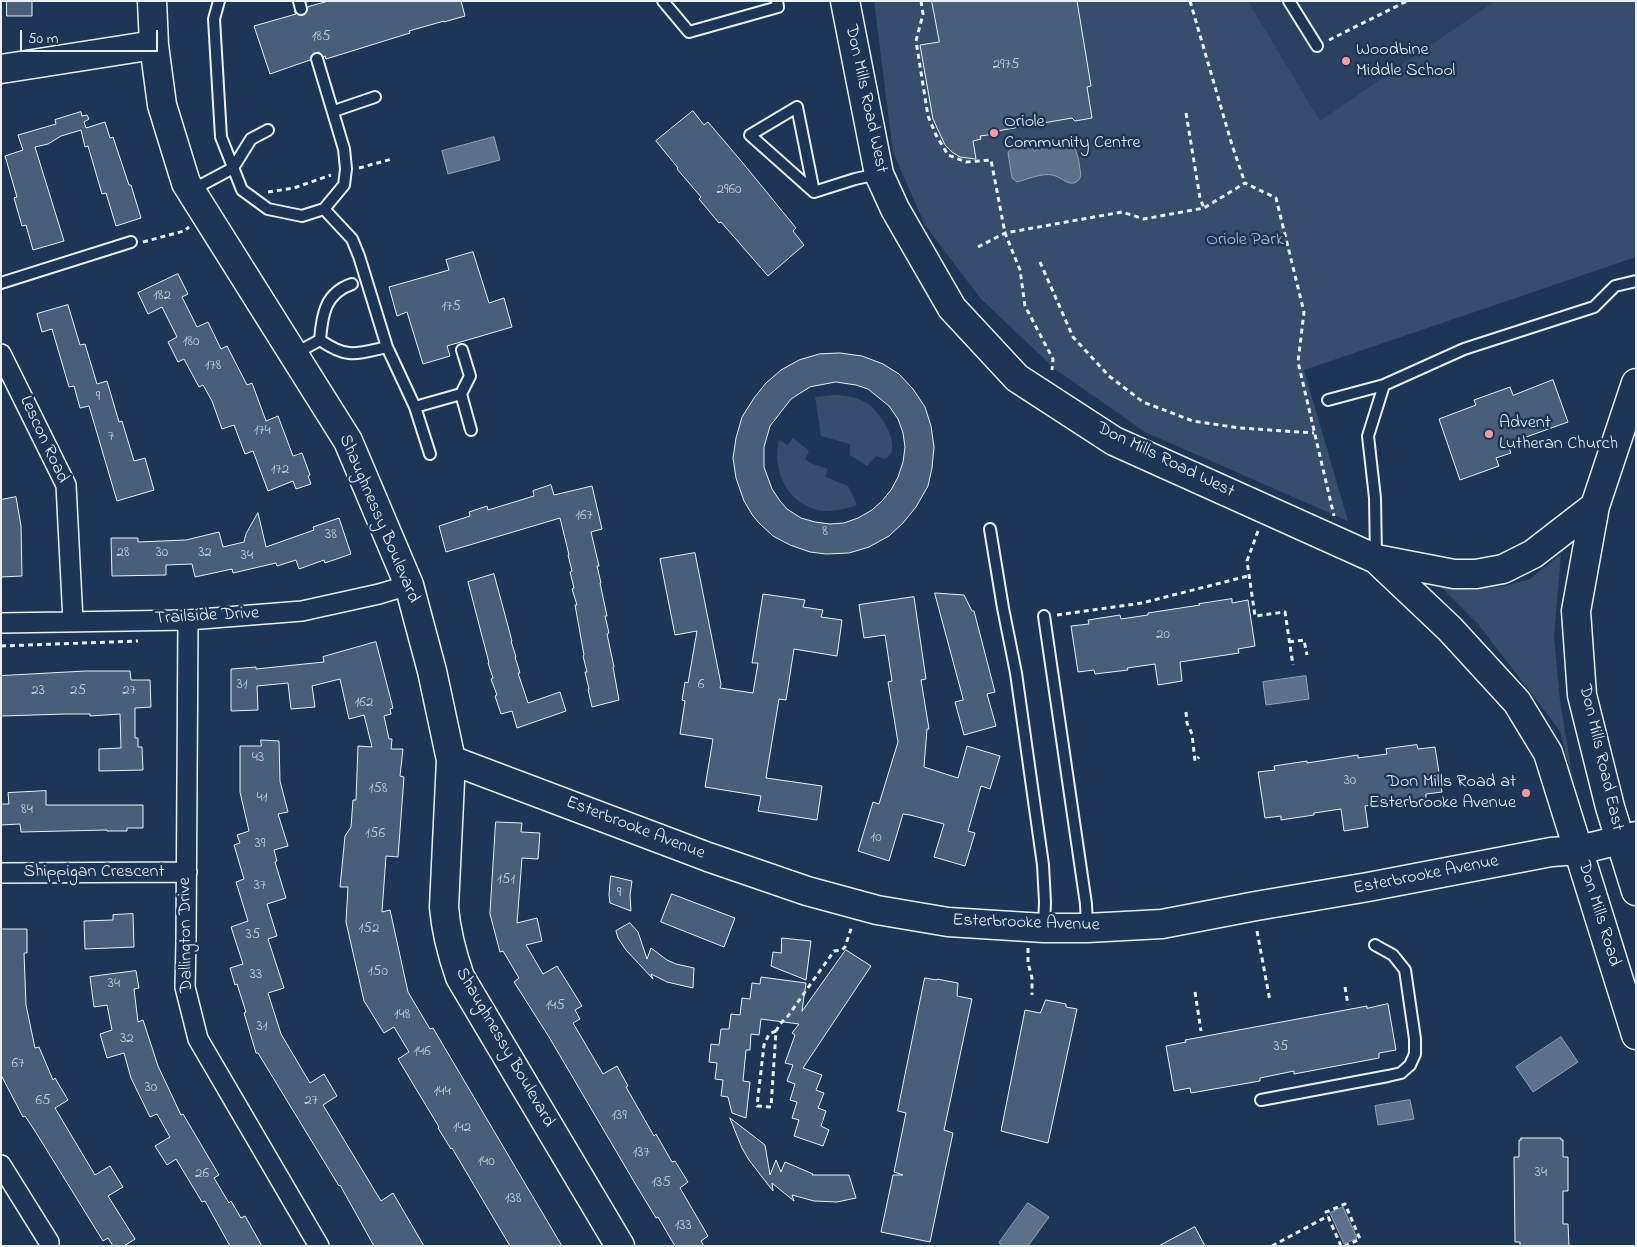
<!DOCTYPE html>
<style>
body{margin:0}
#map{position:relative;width:1637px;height:1247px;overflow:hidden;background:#1d3557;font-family:"Indie Flower",sans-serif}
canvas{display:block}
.frame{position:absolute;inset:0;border:2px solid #e8f1f8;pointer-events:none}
.scale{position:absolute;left:20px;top:30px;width:138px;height:22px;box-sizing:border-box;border:2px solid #e8f1f8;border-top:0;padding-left:6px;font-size:15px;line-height:18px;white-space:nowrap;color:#e8f1f8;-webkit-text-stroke:4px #1d3557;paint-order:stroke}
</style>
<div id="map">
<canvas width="1637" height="1247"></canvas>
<div class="frame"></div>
<div class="scale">50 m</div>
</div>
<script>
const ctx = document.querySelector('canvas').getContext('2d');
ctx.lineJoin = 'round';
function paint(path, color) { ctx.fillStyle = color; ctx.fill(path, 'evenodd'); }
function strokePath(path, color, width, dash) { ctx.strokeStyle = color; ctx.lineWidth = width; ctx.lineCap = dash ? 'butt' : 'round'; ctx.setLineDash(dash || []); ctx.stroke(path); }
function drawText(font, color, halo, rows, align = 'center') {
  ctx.font = font + ' "Indie Flower",sans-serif'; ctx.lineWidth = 5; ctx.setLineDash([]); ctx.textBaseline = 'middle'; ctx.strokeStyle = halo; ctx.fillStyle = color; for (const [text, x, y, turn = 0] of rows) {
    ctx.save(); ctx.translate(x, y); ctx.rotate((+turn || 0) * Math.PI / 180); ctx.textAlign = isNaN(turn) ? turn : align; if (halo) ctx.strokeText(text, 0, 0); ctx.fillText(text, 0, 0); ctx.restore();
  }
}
paint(new Path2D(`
 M1248,1H1495L1320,122Z`), '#2a4162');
paint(new Path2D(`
 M874,1H1248L1320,121L1495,1H1636V257L1304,370L1348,521L1145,432L1055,369L981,299L925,225L893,152Z
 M833,395C846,395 856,397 867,403C880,412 905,448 885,459L876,456L867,466L850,455V444L821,436L815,397Z
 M793,438L809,451L805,459L810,463L828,469L825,477L848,486L857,505C847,508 837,511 827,511C790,510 771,472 779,440L788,445Z
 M1561,554L1554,637L1560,701L1574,786L1560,731L1478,624L1433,579L1471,590L1505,586L1530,579Z`), '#374d6c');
const water = new Path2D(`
 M494,137L500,160L448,174L442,151Z
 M1051,140L1053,142C1073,137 1075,146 1079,162C1079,167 1082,174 1080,178C1079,180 1077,182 1074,183C1067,185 1060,176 1052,175C1042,173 1028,179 1017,182L1012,178L1008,153C1014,142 1027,140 1034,151Z
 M1306,676L1309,699L1266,705L1263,682Z
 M1561,1037L1578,1062L1533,1092L1516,1067Z
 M1410,1100L1414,1119L1378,1125L1375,1106Z
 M1028,1203L1049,1217L1028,1246H1003L999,1243Z
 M1343,1207L1357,1238L1344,1244L1330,1213Z`);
paint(water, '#5d7089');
strokePath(water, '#95a4b5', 1);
const building = new Path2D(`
 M7,1H32V16H7Z
 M329,1H461L465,16L444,22V21L409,31L410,33L326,59L325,56L323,57L319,52L315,53L312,55L310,60L270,74L254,26L296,14L294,11L299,15H303L307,11L308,7Z
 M932,1H1077L1091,86L1087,87L1092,118L1075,121L1072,118L997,131L995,134L980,136L981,139L973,141L976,159L960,157L952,152L945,145L933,119L920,45L939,42Z
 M693,111L704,125L708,122L742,162L796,228L793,231L804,245L768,276L721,222L719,223L699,199L701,197L677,169L678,168L656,141Z
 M81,112L82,116L87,115L89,119L84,122L86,128L105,122L110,138L113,137L129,185H131L141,218L116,226L106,193L102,194L88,146L85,147L81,130L61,136L48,144L35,147L64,241L33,250L26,225L22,226L14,198L17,197L5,156L23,150L18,135L56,124L55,120Z
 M473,252L489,303L504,298L512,327L447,346L450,356L423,364L407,312L397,316L389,287L449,270L446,260Z
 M178,274L188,294L182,297L197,327L208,322L221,349L227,346L247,385L252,383L266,421L278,416L293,456L302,453L310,475L308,476L311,484L296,489L293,481L268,491L253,451L245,454L234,425L222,429L212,401L203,385L199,387L184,359L178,362L168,342L177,337L162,307L148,314L138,293Z
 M68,305L80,345L85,344L97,384L107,381L119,422L122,421L134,461L145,458L154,490L117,501L89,406L80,408L74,386L69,387L52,329L42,332L37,314Z
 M840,353L862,356L883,364L899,374L913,389L925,407L931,426L934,447L932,468L928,486L916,507L903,523L889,536L869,547L849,553L826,554L810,552L790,545L773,536L760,524L753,516L744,501L736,478L733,458L736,438L742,417L754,398L766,383L781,370L799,360L819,354ZM836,382L856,385L868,389L889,406L898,419L903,433L905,447L903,462L898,477L891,490L882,501L872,510L858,518L844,523L830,524L815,522L801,518L787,509L780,501L772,489L764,467V447L770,426L791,399L810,387Z
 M1553,380L1568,422L1515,441V443L1508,445L1511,453L1496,458L1499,466L1460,480L1439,419L1476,405L1474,400L1510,387L1513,395Z
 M551,485L554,495L592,486L602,529L591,532L599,566H597L601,583H600L607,616H605L609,633L607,634L614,667H613L619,700L592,707L588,689H589L585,672H587L583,656L584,655L575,605H577L572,589L574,588L570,572L572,571L568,555H569L560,518L446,552L439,526L470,516L469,512L487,506L488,510L534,496L533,491Z
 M16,497L21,526L22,576L1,577V500Z
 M258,513L266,547L314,530L313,527L339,518L351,554L325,563L324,560L299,569L296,560L277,566L276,563L233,573L232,569L195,577L192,564L166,565V575L112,576L111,538H138V542L186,540L219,532L223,547L244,542L246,534Z
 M695,553L721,684L720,688L753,693L758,663H752L763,594L805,600L803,607L823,610L821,617L842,620L837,656L794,649L786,700L779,699L766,778L822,786L817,820L758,811L761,796L705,787L713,739L680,734L685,701L682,700L685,682L688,683L697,631L675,635L660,559Z
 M494,574L512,641H511L516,657H515L520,673H518L528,703L560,692L566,711L517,728L512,711L501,714L495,696L497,695L491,679L493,678L488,663H489L468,582Z
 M935,593L964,595L972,611H974L995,692L987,694L996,726L964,735L955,702L963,700Z
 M914,597L926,679L921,680L929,729H927L924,767L958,778L967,746L1000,756L990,789L981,786L968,831L975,833L965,866L934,857L944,824L910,815L903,814L889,861L858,851L873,802L879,804L898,742L888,682L892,681L885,635L864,638L859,605Z
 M1232,599V603L1248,600L1255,646L1238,649L1239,653L1180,662L1182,681L1158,685L1155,664L1127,668L1128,670L1095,674L1094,670L1078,672L1071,626L1089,624L1088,620L1120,615L1121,619L1148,615V613L1200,605L1199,604Z
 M376,642L393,708L390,709L391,714L384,716L389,739H392L391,749H403L400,776L404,777L398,857L386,856L382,912L390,910L408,992L430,1029L433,1028L562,1246H510L452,1148L451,1149L438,1128L439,1127L398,1059L409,1052L394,1027L384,1033L364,1001L346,922L348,887H340L345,836L351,827L353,800H356L358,746L372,747L364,715L349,719L340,679L312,686L315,707L291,709L288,683L257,686L258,710L231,711V669L256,667V669L324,662L323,657Z
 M86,671H130L131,680H150L151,707L135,708V738H138V747H142L143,770L99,771V749L121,748L120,714L90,716V714H66L1,716V676Z
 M261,740L279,741L280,781L288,812L278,814L288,846L274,850L277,861L275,862L286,898L267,904L277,936L268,939L284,988L268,993L281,1034L310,1083L324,1074L337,1096L323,1105L381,1201L393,1193L424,1246H374L340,1185L339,1186L258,1053H256L244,1013L246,1012L237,984L235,985L230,968L243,964L231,927L248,921L236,882L244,879L234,845L240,843L237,835L249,831L240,792V746H261Z
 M1417,745L1418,749L1435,747L1442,792L1426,794V799L1394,804L1393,802L1365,806L1368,827L1344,831L1341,809L1314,813V815L1281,820V816L1265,818L1258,772L1275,770L1274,766L1307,761V763L1358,755V758L1387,754L1386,749Z
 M46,791V805H143V828H127V831H107V830L21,832L20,824L1,825V804H9L8,793Z
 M496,822L522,823L521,832L540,833L538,859L522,858L517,923L537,918L542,941L526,945L543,974L557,966L582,1006L575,1010L580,1019L573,1023L603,1074L617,1066L628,1086L626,1087L654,1136L656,1134L672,1162L675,1161L688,1182L680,1188L708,1236L701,1241L704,1246H675L658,1217L656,1218L636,1185L549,1037L514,982L519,978L503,951L500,952L490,914Z
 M611,876L632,881L630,895L631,911L610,903L609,895Z
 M672,894L735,918L724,947L661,922Z
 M133,914L134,947L85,949L84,921L113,920V915Z
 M630,923L638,932L647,959L651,948L667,960L676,964L694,968L693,988L667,982L651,974L653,979L626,950L618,938L616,931Z
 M1,929H27V953H24L26,1005L35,1048L39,1047L53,1080L55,1078L68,1100L55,1108L95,1175L110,1166L123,1187L108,1196L135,1239L124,1246H113L108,1238L103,1241L35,1131L25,1116L23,1117L1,1075Z
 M782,938L811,941L806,980L771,966L773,952L781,953Z
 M846,950L871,966L803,1068L822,1075L816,1090L824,1093L818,1108L826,1111L821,1126L829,1130L823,1146L794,1136L799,1120L792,1118L797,1102L790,1100L795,1084L787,1081L793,1065L785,1063L795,1035L792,1033L799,1024L761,1019L759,1035L751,1034L750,1050H746L743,1081L750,1082L746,1118L732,1113L728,1097L721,1096L723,1080L715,1079L717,1063L709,1062L711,1044L719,1045L721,1029H729L731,1014L740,1015L742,998L750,999L752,983L760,984L761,977L806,983L802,1011Z
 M136,971L139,988L134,989L138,1022L143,1020L158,1066L181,1115L183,1114L219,1175L214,1178L229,1203L231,1201L241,1218L245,1216L262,1246H230L205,1201L202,1202L176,1159L167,1165L155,1146L170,1137L157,1114L150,1117L131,1078L124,1053L107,1058L100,1034L112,1030L107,1005L94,1007L90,977Z
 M925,978L937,980V979L958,983L957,996L972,999L944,1130L953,1133L930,1242L881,1232L893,1175H903L894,1172L906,1113L898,1111Z
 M1046,1000L1066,1004V1007L1077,1009L1048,1143L1001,1131L1025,1010L1040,1013Z
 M1388,1004L1396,1050L1379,1053V1058L1294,1074V1071L1260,1078V1081L1191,1093L1190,1088L1174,1091L1166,1046L1186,1042L1185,1040L1367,1006V1008Z
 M730,1118L765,1145L770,1175L776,1160L781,1172L785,1162L813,1174L812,1175H849L856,1198L837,1202L814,1201L792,1195L794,1201L772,1183L773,1191L749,1160L742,1148Z
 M1521,1138H1561V1140H1563V1157H1568V1191H1563V1224H1568L1569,1246H1520V1242H1515L1514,1157H1519V1140H1521Z
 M1195,1227L1205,1246H1159Z`);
paint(building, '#495e7a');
strokePath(building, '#e8f1f8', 1);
const lane = new Path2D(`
 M219,1L214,19L221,137L242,190L268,209L302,216L324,209L344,185L346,169L344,149L317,59
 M299,1L301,9
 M663,1L689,32L778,7L777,1
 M1289,1L1317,46
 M797,107L814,192L750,135Z
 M334,111L375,97
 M192,190L233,168L251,139L268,130
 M814,192L855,179L878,174
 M324,209L352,239L359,256L387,347L415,407L430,454
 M1,283L131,242
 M320,340C347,359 356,354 387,347
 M320,340C322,315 325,293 352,284
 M294,354L320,340
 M461,394L470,376L462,350
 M1328,400L1384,385
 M415,407L461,394L471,430
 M990,529L1003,608L1016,673L1043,865L1045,902L1044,927
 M1376,556L1375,498L1368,436L1384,385L1464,349L1594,307L1615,286L1636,281
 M1044,616L1086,904L1087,927
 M1261,1100L1388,1076L1401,1073L1410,1065L1415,1054V1039L1405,970L1393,955L1375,945`);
const street = new Path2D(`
 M1,354L66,485L73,621
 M188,620L186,942L185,987L198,1039L319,1246
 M1,623L188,620L302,611L379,594L409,585
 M1,873L187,872
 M1,1165L49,1242V1246`);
const secondary = new Path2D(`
 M152,1L154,45L162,105L186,183L348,441L409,585L432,671L451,760L444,907C446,932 452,954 460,977L620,1246
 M845,1L879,174L895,209L952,308L1017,378L1114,441L1376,559L1450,629L1517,702L1548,753L1636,1035
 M1,69L154,45
 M1636,383L1595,506L1576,611L1582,695L1610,807L1636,891
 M1376,559L1454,574H1476L1503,569L1533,554L1595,506
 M451,760L708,857L807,891L877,910L948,922L1044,928H1087L1162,924L1256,906L1368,887L1551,852L1579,850L1636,836`);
strokePath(lane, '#e8f1f8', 14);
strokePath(street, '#e8f1f8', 22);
strokePath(secondary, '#e8f1f8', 31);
strokePath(new Path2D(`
 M921,1L923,14L916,41L928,116L936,135L948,155L966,162L991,160L1005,233L1020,270L1025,306L1053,359L1052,370
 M1190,1L1232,145L1245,183
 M1329,40L1407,1
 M1186,113L1200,198L1204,208
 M359,168L392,159
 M268,192L294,188L331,175
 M143,242L184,231L189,227
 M978,247L1005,233L1122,212L1144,219L1204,208L1245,183L1276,198L1304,312L1298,362L1334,516
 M1040,262L1073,337L1109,376L1143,402L1193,421L1240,428L1314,433
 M1258,531L1247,561L1255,616L1285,612L1293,665
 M1057,615L1142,603L1248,576
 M1289,642L1304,640L1307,655
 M1,646L138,641
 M1186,712L1187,723L1192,734L1195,761L1199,757
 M1257,931L1270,1001
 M1028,948V963L1032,978V995
 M1345,987L1348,1005
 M1195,992L1201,1031
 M776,1031L769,1034L764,1045L757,1106L771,1107L776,1031L780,1024L788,1016L834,951L842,950L845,947L852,926
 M1272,1246L1328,1216
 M1341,1246L1326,1212L1345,1204L1360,1239L1345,1246`), '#e8f1f8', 3, [5, 4]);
strokePath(lane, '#1d3557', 10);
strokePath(street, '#1d3557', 19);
strokePath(secondary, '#1d3557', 28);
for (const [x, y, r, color] of [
 [1346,61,5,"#ff9aa2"],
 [994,133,5,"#ff9aa2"],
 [1489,434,5,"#ff9aa2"],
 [1526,793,5,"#ff9aa2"]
]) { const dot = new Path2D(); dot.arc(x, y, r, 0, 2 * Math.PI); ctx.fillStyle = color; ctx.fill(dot); strokePath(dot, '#1d3557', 2); }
drawText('15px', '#c0ccd8', null, [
 ["185",321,38],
 ["2975",1006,66],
 ["2960",729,191],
 ["182",162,297],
 ["175",451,308],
 ["180",191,343],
 ["178",213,367],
 ["9",98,398],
 ["174",262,432],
 ["7",111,438],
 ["172",280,471],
 ["167",584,517],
 ["8",825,533],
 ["38",331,536],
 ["28",123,554],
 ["30",162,554],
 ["32",205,554],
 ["34",247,557],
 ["20",1163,636],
 ["31",242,686],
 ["6",701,686],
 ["23",38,692],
 ["25",78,692],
 ["27",129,692],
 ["162",364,704],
 ["43",258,759],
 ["30",1350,782],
 ["158",378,790],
 ["41",262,799],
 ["84",27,811],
 ["156",375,835],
 ["10",876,839],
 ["39",260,845],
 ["151",506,881],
 ["37",260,887],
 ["9",619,894],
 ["152",369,930],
 ["35",253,936],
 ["150",378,973],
 ["33",256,976],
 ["34",114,985],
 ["145",555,1007],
 ["148",402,1016],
 ["31",262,1028],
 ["32",127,1040],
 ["35",1281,1048],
 ["146",422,1053],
 ["67",18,1065],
 ["30",151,1089],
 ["144",442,1093],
 ["65",43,1102],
 ["27",311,1102],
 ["139",619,1117],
 ["142",462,1129],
 ["137",641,1154],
 ["140",486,1163],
 ["34",1541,1174],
 ["26",202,1175],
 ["135",661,1184],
 ["138",513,1200],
 ["133",683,1227]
]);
drawText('18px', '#e8f1f8', '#1d3557', [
 ["Woodbine",1356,51],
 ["Middle School",1356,72],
 ["Oriole",1004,123],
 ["Community Centre",1004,144],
 ["Advent",1499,424],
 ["Lutheran Church",1499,445],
 ["Don Mills Road at",1516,783,"right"],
 ["Esterbrooke Avenue",1516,804,"right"]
], 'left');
drawText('18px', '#e8f1f8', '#1d3557', [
 ["Don Mills Road West",865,99,78],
 ["Lescon Road",43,440,65],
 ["Don Mills Road West",1165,461,26],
 ["Shaughnessy Boulevard",378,519,67],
 ["Trailside Drive",207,617,-3],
 ["Don Mills Road East",1600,758,77],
 ["Esterbrooke Avenue",635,829,21],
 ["Shippigan Crescent",94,873],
 ["Esterbrooke Avenue",1426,876,-11],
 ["Don Mills Road",1598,914,73],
 ["Esterbrooke Avenue",1026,924,2],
 ["Dallington Drive",187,935,-91],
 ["Shaughnessy Boulevard",504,1048,60]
]);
drawText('18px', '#b3c0ce', '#1d3557', [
 ["Oriole Park",1245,241]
]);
</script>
